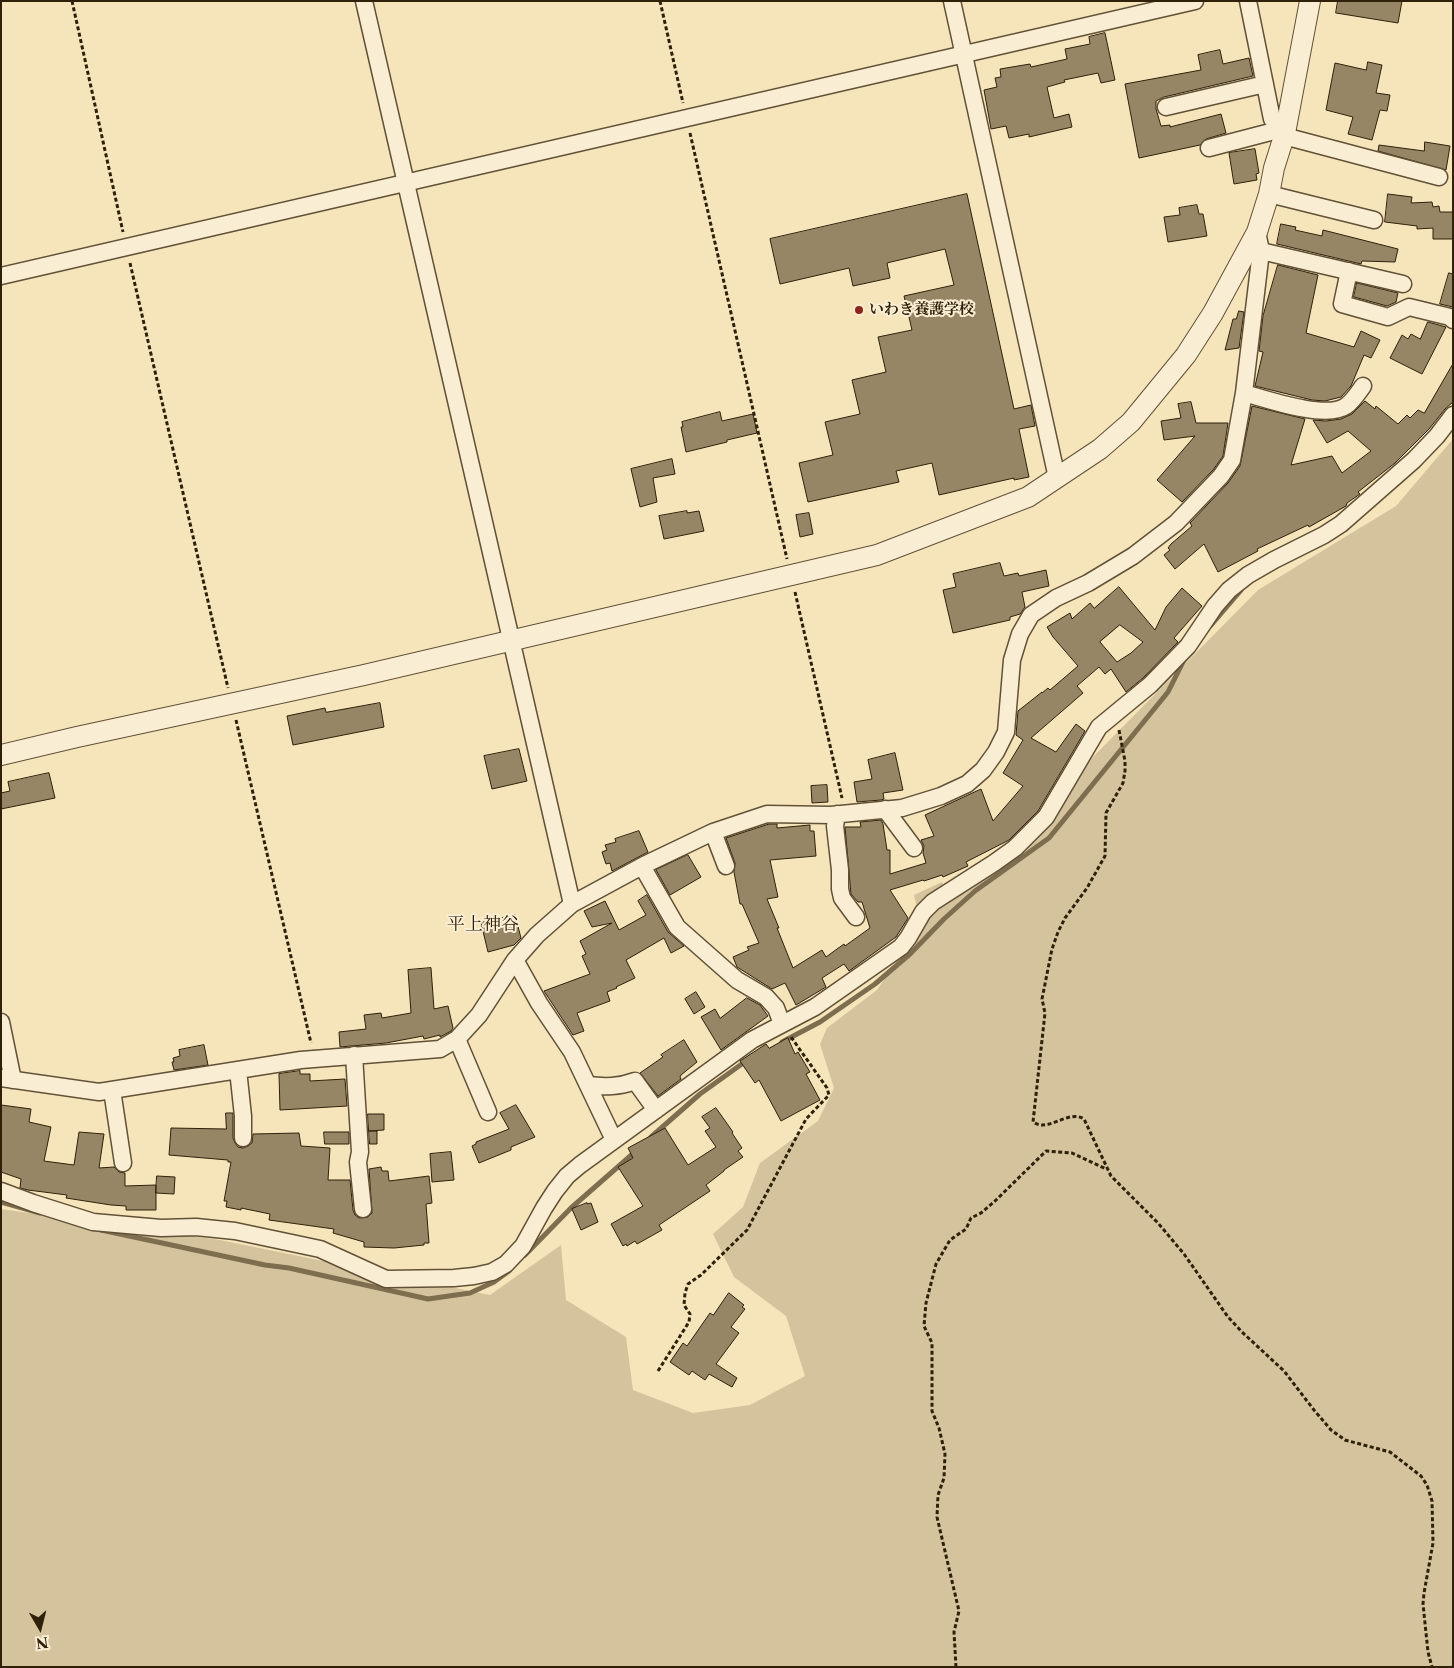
<!DOCTYPE html>
<meta charset="utf-8">
<style>
body{margin:0}
#map{position:relative;width:1454px;height:1668px;overflow:hidden;background:#f6e4bb;font-family:"Libre Caslon Text",serif}
canvas{display:block}
.frame{position:absolute;inset:0;border:2px solid #2f2009;pointer-events:none}
.north{position:absolute;left:15px;top:1603px;width:50px;height:50px;-webkit-text-stroke:4px #f9edd3;paint-order:stroke;rotate:172deg;font-size:14px;font-weight:700;line-height:20px;text-align:center;color:#2f2009}
.north::after{content:'';display:block;margin:auto;width:18px;height:22px;background:#2f2009;clip-path:polygon(50% 0,100% 100%,50% 72%,0 100%)}
</style>
<div id="map">
<canvas width="1454" height="1668"></canvas>
<div class="frame"></div>
<div class="north">N</div>
</div>
<script>
const ctx = document.querySelector('canvas').getContext('2d');
ctx.lineJoin = 'round';
function paint(path, color) { ctx.fillStyle = color; ctx.fill(path, 'evenodd'); }
function strokePath(path, color, width, dash) { ctx.strokeStyle = color; ctx.lineWidth = width; ctx.lineCap = dash ? 'butt' : 'round'; ctx.setLineDash(dash || []); ctx.stroke(path); }
function drawText(font, color, halo, rows, align = 'center') {
  ctx.font = font + ' "Libre Caslon Text","Noto Serif JP",serif'; ctx.lineWidth = 4; ctx.setLineDash([]); ctx.textBaseline = 'middle'; ctx.strokeStyle = halo; ctx.fillStyle = color; for (const [text, x, y, turn = 0] of rows) {
    ctx.save(); ctx.translate(x, y); ctx.rotate((+turn || 0) * Math.PI / 180); ctx.textAlign = isNaN(turn) ? turn : align; if (halo) ctx.strokeText(text, 0, 0); ctx.fillText(text, 0, 0); ctx.restore();
  }
}
paint(new Path2D(`
 M1453,439V1667H1V1209L220,1240L490,1295L561,1245L566,1300L626,1337L633,1390L693,1413L750,1405L805,1376L786,1316L734,1277L713,1234L743,1207L760,1163L818,1121L834,1088L820,1044L827,1028L877,990L921,927L914,895L942,882L950,900L993,870L1088,762L1258,590L1396,506Z`), '#d4c39d');
strokePath(new Path2D(`
 M1211,625L1241,590
 M782,1042L820,1022L875,984L910,954L944,919L975,891L1049,838L1168,692L1184,660
 M651,1137L700,1094L746,1061
 M1,1202L40,1213
 M101,1230L265,1265L289,1268L428,1299L470,1293L494,1282L509,1271
 M525,1255L571,1208L636,1151`), '#7e6d4f', 5);
const building = new Path2D(`
 M1338,1H1402L1398,23L1336,13Z
 M1105,33L1115,80L1101,83L1098,73L1064,80L1065,82L1047,87L1054,118L1069,114L1072,127L1029,137V134L1009,138L1006,126L991,129L984,90L997,87L995,78L1001,77L1000,69L1030,64L1031,67L1067,59L1065,49L1090,44L1089,37Z
 M1220,50L1223,64L1249,58L1253,76L1164,97L1156,101V109L1161,126L1170,125V127L1221,114L1226,133L1206,139L1200,145L1139,158L1125,84L1201,70L1198,55Z
 M1368,62L1382,65L1376,93L1390,95L1387,111L1380,110L1372,140L1348,134L1353,117L1326,110L1335,63L1366,70Z
 M1425,142L1450,146L1446,170L1378,151L1379,145L1424,151Z
 M1255,149L1259,173L1256,174L1257,180L1234,184L1229,153Z
 M967,194L1014,409L1031,405L1035,426L1019,429L1029,477L1014,480V478L939,495L932,463L896,471L899,482L808,502L799,463L833,455L825,422L860,414L852,380L886,372L878,337L912,330L904,296L954,285L945,249L887,263L890,278L853,286L849,268L780,284L770,239Z
 M1388,194L1412,197L1411,203L1432,202L1433,207L1439,206L1440,212H1453V239H1433V228L1417,229V226L1385,222Z
 M1197,205L1199,214H1203L1207,236L1168,242L1164,217L1180,215L1179,208Z
 M1281,224L1296,227L1295,230L1322,236L1323,230L1398,249L1395,262L1362,261L1361,264L1277,244Z
 M1278,265L1318,275L1306,333L1354,347L1361,331L1380,340L1371,358L1364,355L1351,386L1341,397L1325,401L1312,400L1255,386L1263,352L1259,351L1263,316Z
 M1449,273L1453,274V307L1440,304Z
 M1357,283L1398,293L1396,302L1387,306L1354,297Z
 M1239,311L1244,312L1239,348L1225,350L1233,319H1236Z
 M1428,322L1446,327L1422,374L1390,358L1402,335L1408,339L1411,334L1420,339Z
 M1453,364V402L1445,409L1429,429L1395,463L1358,492L1360,494L1347,503L1346,506L1309,527L1308,525L1257,549L1258,551L1218,572L1204,544L1175,569L1164,555L1170,550L1168,548L1171,544L1192,526L1190,523L1228,483L1240,466L1252,406L1305,419L1291,465L1332,456L1342,473L1371,451L1348,431L1327,443L1313,420L1326,421L1341,419L1352,414L1365,401L1375,409L1376,406L1398,424L1407,415L1410,418L1418,410L1424,413Z
 M1191,402L1196,423H1228L1223,456L1213,470L1182,502L1157,480L1195,436L1164,440L1161,421L1181,418L1178,404Z
 M720,412L722,421L753,414L757,433L727,440V442L686,452L681,427H683L682,422Z
 M672,459L675,474L653,478L657,502L640,507L631,469Z
 M687,511V513L699,511L704,531L664,539L659,516Z
 M809,513L813,534L800,537L796,515Z
 M1000,563L1004,576L1018,573L1019,576L1046,570L1049,586L1022,592L1025,607L1020,614L1010,617V620L953,633L943,590L956,587L953,574Z
 M1119,587L1155,630L1166,607L1182,588L1202,606L1174,638L1178,642L1143,678L1126,692L1111,669L1105,674L1099,667L1077,686L1083,693L1031,738L1056,752L1076,724L1085,731L1038,811L1009,840L966,862L968,866L943,877L942,875L924,881L923,880L890,890L908,918L896,937L849,971L844,964L822,978L826,987L796,1005L785,983L772,989L737,967L733,957L749,950L747,947L759,943L742,904H740L734,872L735,863L726,838L769,824H777V828L810,825V831H814L816,856L770,860L778,897L767,899L779,928H777L793,968L822,950L826,957L844,944L845,946L870,928L862,902H858L851,894L845,827H861L860,822L881,820L883,824L887,850H890V874L926,863L923,853L924,846L921,840L934,836L925,815L981,789L993,821L1023,786L1003,773L1023,740L1016,735L1018,711L1042,692V693L1048,688L1050,690L1078,666L1053,637L1047,627L1070,613L1072,619L1090,603L1094,608ZM1120,625L1143,642L1131,653L1117,662L1100,642Z
 M380,703L384,727L293,745L287,716L325,708L326,712Z
 M519,749L527,781L492,789L484,756Z
 M895,753L903,790L883,793L884,799L881,800L857,802L854,782L872,779L868,760Z
 M49,773L55,798L1,809V793L10,791L8,782Z
 M827,785L828,802L812,803L811,786Z
 M639,831L648,852L612,871L610,863L606,864L602,852L607,850L605,845L616,842L615,839Z
 M688,855L701,877L670,895L656,870Z
 M647,895L668,932L684,946L671,953L664,938L626,960L635,978L616,987L617,988L607,992L610,1001L577,1013L584,1031L573,1035L544,991L590,974L582,956L586,954L580,941L612,923L592,927L584,911L605,901L619,930L646,915L638,901Z
 M515,915L521,938L514,945L488,952L481,923Z
 M431,968L434,1009L448,1006L453,1028L451,1031L440,1037V1035L424,1039L423,1036L386,1043L340,1047L339,1032L366,1029L364,1015L381,1013L382,1018L411,1013L408,970Z
 M696,992L705,1007L694,1014L685,999Z
 M747,998L760,1005L768,1016L721,1050L701,1017L715,1009L720,1018Z
 M788,1038L795,1054L798,1052L810,1072L806,1074L820,1100L781,1121L759,1080L755,1083L740,1061L766,1044L769,1048Z
 M684,1040L697,1062L681,1075L680,1077L681,1079L658,1096L640,1073L663,1057L661,1055Z
 M204,1045L208,1065L174,1070L172,1062H174L173,1058L180,1056L179,1050Z
 M300,1071V1074H310V1081L345,1079L347,1106L280,1110L279,1074Z
 M1,1105L31,1109L29,1122L51,1127L44,1161L74,1165L79,1132L104,1134L99,1168L114,1167L119,1172L125,1173V1186L156,1185V1210H126V1206L111,1205L66,1198L67,1195L28,1190L20,1188L21,1179L1,1172Z
 M516,1105L535,1137L511,1147V1150L479,1163L472,1146L476,1144V1142L509,1129L500,1113Z
 M716,1108L733,1132L732,1133L742,1148L738,1151L743,1157L724,1170V1171L706,1185L710,1191L659,1225L662,1230L637,1244L635,1241L627,1246L626,1244L623,1246L611,1224L643,1206L618,1167L633,1158L628,1148L665,1128L688,1165L716,1147L705,1131L710,1128L702,1117Z
 M226,1113H233V1138L235,1143L238,1147L243,1148L248,1146L252,1143L253,1134L299,1133L301,1146L330,1148L328,1180H350L353,1210L355,1215L359,1218L368,1217L372,1213L369,1169L381,1167L382,1171H388L389,1181L429,1176L432,1203L426,1204L429,1243H424V1245L394,1248L364,1247V1242L333,1233L334,1229L269,1220L270,1214L241,1208V1210L226,1207L227,1201H224L231,1162H228V1160L169,1155L171,1128L226,1129Z
 M368,1114H384V1130L369,1131Z
 M369,1131H377V1144H370Z
 M324,1132H349V1144H325Z
 M451,1152L454,1180L432,1182L430,1154Z
 M157,1176L175,1177L174,1194L156,1193Z
 M587,1203V1204L591,1203L598,1222L581,1230L572,1209Z
 M729,1293L744,1305L742,1307L745,1309L731,1327L739,1333L716,1364L737,1378L732,1387L709,1374L705,1380L692,1371L689,1375L670,1362L683,1343L687,1346L710,1313L713,1315Z`);
paint(building, '#968666');
strokePath(building, '#2f2009', 1);
const minor = new Path2D(`
 M364,1L572,904
 M952,1L1057,478
 M1248,1L1272,119L1285,133
 M1166,107L1265,84
 M1284,136L1439,177
 M1209,148L1282,129
 M1269,194L1374,220
 M1261,251L1403,284
 M1349,271L1342,304L1388,317L1409,307L1450,317L1453,320
 M1,276L1195,1
 M1244,393C1266,399 1326,420 1346,406C1353,401 1358,393 1363,386
 M885,809L914,848
 M837,814L835,826L840,870V889L842,898L856,917
 M713,832L726,866
 M642,866L677,927L737,980L766,997L776,1008L782,1024
 M515,960L539,1003L572,1052L614,1140
 M1,1022L13,1080
 M457,1039L488,1112
 M354,1055L360,1152L358,1162L363,1209
 M238,1070L243,1116V1138
 M1,1078L99,1092L301,1060L440,1049L457,1039L479,1015L515,960L537,935L572,904L644,865L713,832L767,814L831,815L902,808L941,796L967,784L983,770L996,752L1006,732L1012,660L1020,634L1031,615L1056,598L1088,583L1133,556L1176,523L1221,476L1232,460L1244,393L1261,251L1257,232
 M588,1085C605,1087 619,1087 635,1081L656,1110
 M112,1090L123,1163
 M1,1191L33,1203L93,1222L161,1228L196,1227L235,1231L320,1249L386,1279L454,1278L474,1276L492,1272L506,1264L523,1246L544,1208L555,1191L567,1176L580,1165L752,1040L815,1007L901,947L908,938L923,912L933,902L994,863L1015,848L1046,817L1099,727L1150,685L1188,646L1215,606L1229,590L1248,575L1274,560L1324,535L1341,524L1414,460L1437,436L1453,415`);
const tertiary = new Path2D(`
 M1,755L77,737L364,675L877,555L1028,497L1100,449L1131,422L1186,355L1213,313L1257,232L1269,194L1274,168L1285,133L1310,1`);
strokePath(minor, '#615136', 19);
strokePath(tertiary, '#615136', 22);
strokePath(new Path2D(`
 M72,1L123,232
 M660,1L683,103
 M690,133L787,559
 M130,263L228,688
 M795,592L842,798
 M236,720L311,1043
 M1119,730L1125,761V771L1123,783L1106,813L1105,856L1087,888L1065,918L1058,932L1052,949L1042,999L1045,1013L1033,1122C1049,1133 1068,1109 1084,1119L1111,1176L1158,1223L1184,1254L1228,1317L1242,1332L1284,1371L1314,1410L1331,1430L1345,1440L1390,1452L1421,1476L1427,1485L1432,1501L1433,1543L1424,1593L1423,1604L1428,1652L1432,1667
 M658,1371L689,1322L690,1314L684,1305L685,1293L688,1284L701,1275L747,1230L806,1119L829,1095L827,1088L791,1037
 M956,1667L954,1632L959,1611L937,1517L938,1495L944,1478L945,1454L939,1428L932,1411V1343L924,1326L926,1303L936,1264L950,1240L966,1229L971,1218L981,1213L995,1201L1046,1151L1072,1153L1106,1169`), '#2f2009', 3, [4, 2.5]);
strokePath(minor, '#f9edd3', 16);
strokePath(tertiary, '#f9edd3', 20);
for (const [x, y, r, color] of [
 [859,310,5,"#8f2418"]
]) { const dot = new Path2D(); dot.arc(x, y, r, 0, 2 * Math.PI); ctx.fillStyle = color; ctx.fill(dot); strokePath(dot, '#f9edd3', 2); }
drawText('bold 15px', '#2f2009', '#f9edd3', [
 ["いわき養護学校",869,310]
], 'left');
drawText('18px', '#2f2009', '#f9edd3', [
 ["平上神谷",483,925]
]);
</script>
